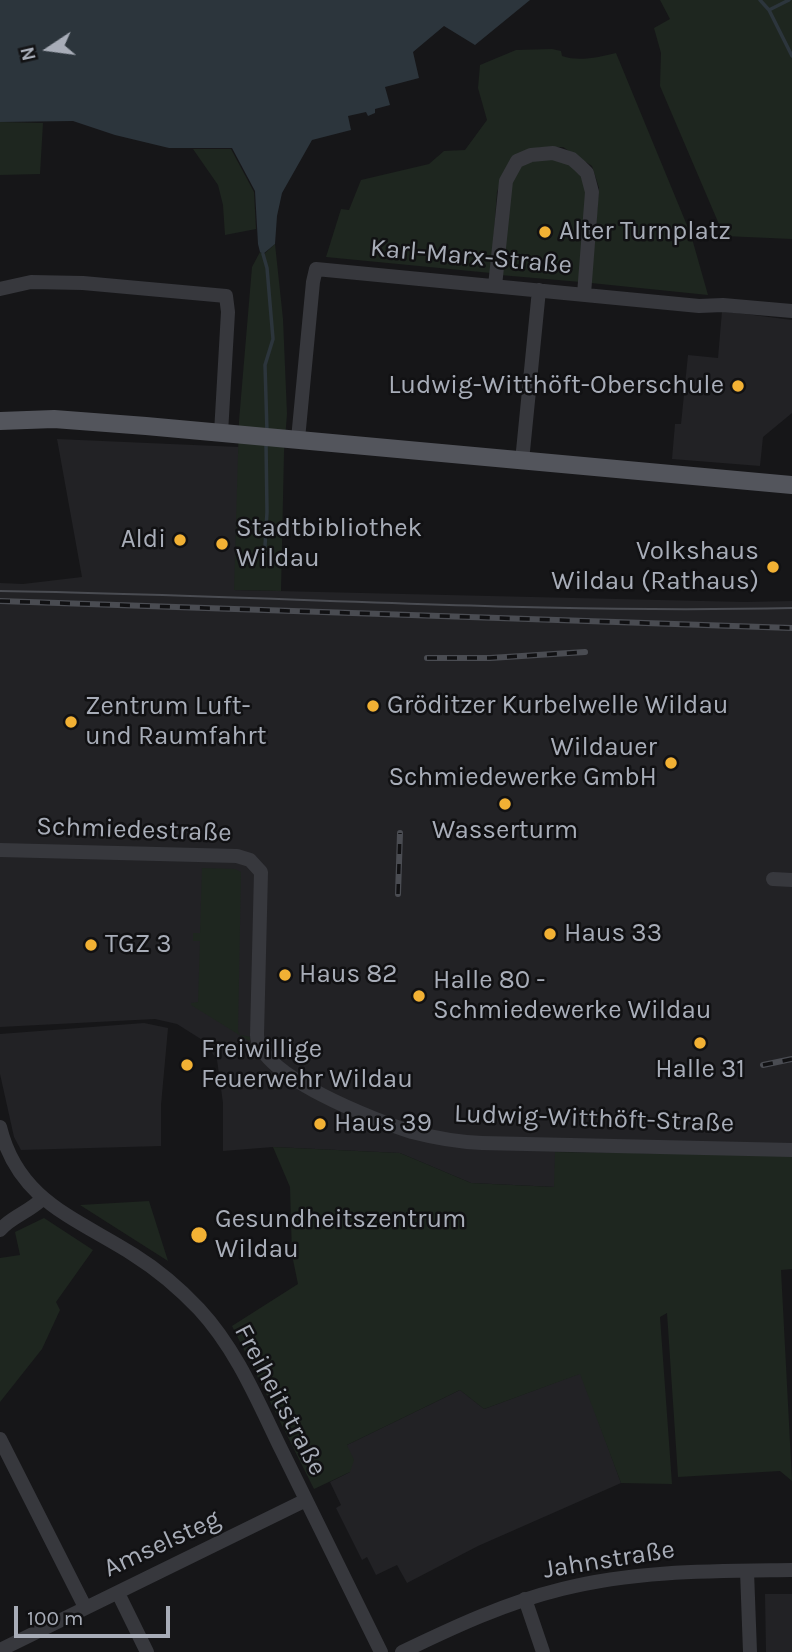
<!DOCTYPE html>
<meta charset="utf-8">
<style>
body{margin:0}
#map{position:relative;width:792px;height:1652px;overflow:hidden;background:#161618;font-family:Karla,sans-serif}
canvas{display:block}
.north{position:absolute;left:14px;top:14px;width:70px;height:70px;-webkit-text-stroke:5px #111113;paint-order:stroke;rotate:257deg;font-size:19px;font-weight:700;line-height:28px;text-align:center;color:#a8adb8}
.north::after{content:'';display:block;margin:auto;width:24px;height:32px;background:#a8adb8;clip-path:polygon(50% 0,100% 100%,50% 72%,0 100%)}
.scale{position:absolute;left:14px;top:1606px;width:156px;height:32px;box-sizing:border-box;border:4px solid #a8adb8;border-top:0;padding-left:9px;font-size:21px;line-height:24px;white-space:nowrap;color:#a8adb8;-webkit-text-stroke:5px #111113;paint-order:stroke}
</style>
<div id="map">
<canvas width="792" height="1652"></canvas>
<div class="north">N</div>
<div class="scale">100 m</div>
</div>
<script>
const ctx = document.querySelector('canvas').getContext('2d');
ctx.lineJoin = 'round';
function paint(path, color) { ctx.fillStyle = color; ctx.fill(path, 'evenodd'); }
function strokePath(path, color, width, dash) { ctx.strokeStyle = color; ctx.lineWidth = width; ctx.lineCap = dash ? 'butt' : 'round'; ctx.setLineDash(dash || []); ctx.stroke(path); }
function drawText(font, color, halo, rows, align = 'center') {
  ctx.font = font + ' Karla,sans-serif'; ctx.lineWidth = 5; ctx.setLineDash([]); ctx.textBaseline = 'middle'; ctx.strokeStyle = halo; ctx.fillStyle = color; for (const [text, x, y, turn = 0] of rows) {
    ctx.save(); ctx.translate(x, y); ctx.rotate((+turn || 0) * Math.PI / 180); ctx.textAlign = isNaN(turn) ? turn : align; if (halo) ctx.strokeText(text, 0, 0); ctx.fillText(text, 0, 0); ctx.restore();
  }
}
paint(new Path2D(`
 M722,311L792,320V413L763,437L760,466L672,459L675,424H681L688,355L718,358Z
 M57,439L239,447L235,590L745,602L792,601V1155L556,1152L555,1187L471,1183L400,1153L273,1147L223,1151V1103L217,1060L204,1041L177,1024L155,1019L0,1027V583L23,584L82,577Z
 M144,1023L168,1028L161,1105V1146L21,1150L14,1137L0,1074V1034Z
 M581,1373L621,1483L478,1546L407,1583L397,1565L376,1575L367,1557L362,1560L336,1508L341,1505L330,1482L350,1472L347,1445L460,1390L484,1409Z
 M765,1594H792V1652H766Z`), '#222225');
paint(new Path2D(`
 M660,0H792V239L724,236L660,86L661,53L654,28L670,19Z
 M552,49L561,51L562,56C579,62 599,57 616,53L691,235L708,295L591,283L599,188L592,166L563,147H541L521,153L504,171L497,192L491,273L326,257L341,209L349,210L361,180L429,164L444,151L465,150L487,120L478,88L480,65L516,50Z
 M0,122L43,123L40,174L0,175Z
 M193,149H231L254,192L256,229L225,235L223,205L218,185Z
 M545,156L573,164L589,190L581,282L500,275L507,195L519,167Z
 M275,244L283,319L287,414L284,452L281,591L234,590L239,421L252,267L260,252L264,254Z
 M202,868L235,869L241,872L238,1031L240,1035L252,1037L249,1041L191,1005V1003L198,1002L200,941H193V933H200Z
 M273,1147L400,1153L471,1183L554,1187L555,1152L792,1155V1269L781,1270L792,1481L780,1471L678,1477L667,1313L660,1317L672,1484L621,1483L580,1374L484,1409L460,1390L347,1445L354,1460L350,1472L314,1489L232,1326L298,1284L292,1255L290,1187Z
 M149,1201L168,1261L80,1205Z
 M44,1218L93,1250L56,1302L60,1310L42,1349L0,1402V1258L20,1255L15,1232Z`), '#1e261f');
paint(new Path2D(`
 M0,0H530L475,45L444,26L413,52L419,78L385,87L390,105L375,109V113L368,116L366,112L348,116L351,130L312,140L282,193L277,216L275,244L263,254L260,252L258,244L255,191L232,148H169L115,135L73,121L0,122Z`), '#2c353c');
strokePath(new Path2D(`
 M760,0L769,10L792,56
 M769,10L789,0
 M263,254L267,268L273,339L265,365L267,432
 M264,563L267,512L266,443`), '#2c353c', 3.5);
strokePath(new Path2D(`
 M495,286L506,181L517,161L531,155L553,153L572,159L580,166L587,173L592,192L584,294
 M0,289L31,282L83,283L226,296L228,312L221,433
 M298,439L313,282L316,269L699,306L723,305L792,311
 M522,461L539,290
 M0,850L237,856L250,860L261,872L257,1035C258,1076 377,1121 412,1132C435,1138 458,1142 482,1143L792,1150
 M773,879L792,880
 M0,1127C18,1201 76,1218 134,1255C158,1270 180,1289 199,1309C237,1350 258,1402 282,1451C315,1518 348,1585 381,1652
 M0,1230C11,1217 29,1212 42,1199
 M0,1439L85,1607
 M747,1571L750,1652
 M118,1593L147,1652
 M525,1599L543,1652
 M0,1650L306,1500
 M402,1652C454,1627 505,1603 562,1589C637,1570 715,1571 792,1570`), '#37383d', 14);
strokePath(new Path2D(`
 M0,421L54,419L146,426L792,485`), '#53555c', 18);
strokePath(new Path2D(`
 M0,591C264,595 528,614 792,608`), '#4a4c52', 2);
const rail = new Path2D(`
 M0,601L792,628
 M427,658H490L585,652
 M398,894L400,833
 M763,1065L792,1059`);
strokePath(rail, '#4a4c52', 6);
strokePath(rail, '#111113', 3.5, [10]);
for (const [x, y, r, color] of [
 [545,232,7,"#f2b134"],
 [738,386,7,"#f2b134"],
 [180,540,7,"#f2b134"],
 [222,544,7,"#f2b134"],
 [773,567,7,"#f2b134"],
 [373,706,7,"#f2b134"],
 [71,722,7,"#f2b134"],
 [671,763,7,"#f2b134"],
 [505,804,7,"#f2b134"],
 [550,934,7,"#f2b134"],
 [91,945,7,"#f2b134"],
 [285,975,7,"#f2b134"],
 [419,996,7,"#f2b134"],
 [700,1043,7,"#f2b134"],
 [187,1065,7,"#f2b134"],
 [320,1124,7,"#f2b134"],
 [199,1235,9,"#f2b134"]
]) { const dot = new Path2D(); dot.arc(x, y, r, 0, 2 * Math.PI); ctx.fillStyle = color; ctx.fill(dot); strokePath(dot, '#111113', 2.5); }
drawText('26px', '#a8adb8', '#111113', [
 ["Alter Turnplatz",559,232],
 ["Ludwig-Witthöft-Oberschule",724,386,"right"],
 ["Stadtbibliothek",236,529],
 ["Wildau",236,559],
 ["Aldi",166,540,"right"],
 ["Volkshaus",759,552,"right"],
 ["Wildau (Rathaus)",759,582,"right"],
 ["Gröditzer Kurbelwelle Wildau",387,706],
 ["Zentrum Luft-",85,707],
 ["und Raumfahrt",85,737],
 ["Wildauer",657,748,"right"],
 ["Schmiedewerke GmbH",657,778,"right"],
 ["Wasserturm",505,831,"center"],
 ["Haus 33",564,934],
 ["TGZ 3",105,945],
 ["Haus 82",299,975],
 ["Halle 80 -",433,981],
 ["Schmiedewerke Wildau",433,1011],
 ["Freiwillige",201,1050],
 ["Feuerwehr Wildau",201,1080],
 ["Halle 31",700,1070,"center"],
 ["Haus 39",334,1124],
 ["Gesundheitszentrum",215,1220],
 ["Wildau",215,1250]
], 'left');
drawText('26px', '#a8adb8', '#111113', [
 ["Karl-Marx-Straße",471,257,5],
 ["Schmiedestraße",134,830,2],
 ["Ludwig-Witthöft-Straße",594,1119,2],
 ["Freiheitstraße",280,1400,62],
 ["Amselsteg",162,1544,-25],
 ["Jahnstraße",609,1560,-9]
]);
</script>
